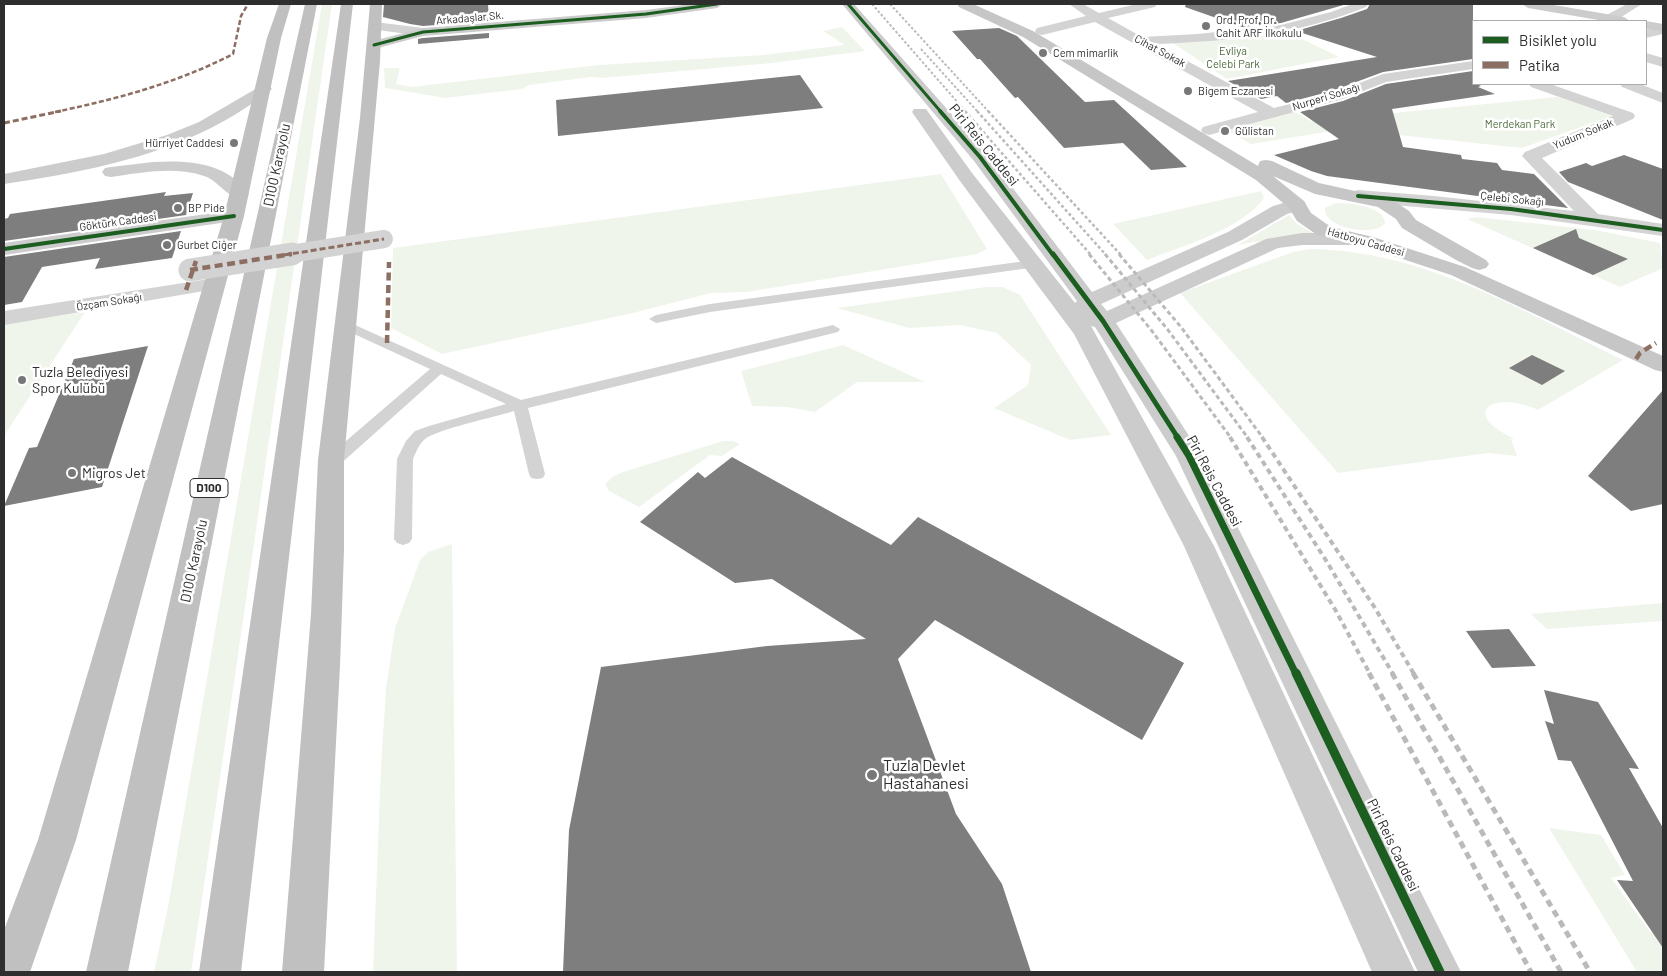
<!DOCTYPE html>
<meta charset="utf-8">
<style>
body{margin:0}
#map{position:relative;width:1667px;height:976px;overflow:hidden;background:#fff;font-family:Barlow,sans-serif}
canvas{display:block}
.frame{position:absolute;inset:0;border:5px solid #2e2e2e;pointer-events:none}
.legend{position:absolute;left:1472px;top:20px;width:175px;height:65px;box-sizing:border-box;background:#fff;border:1px solid #ababab;margin:0;padding:6px 9px;list-style:none;font-size:15px;color:#2e2e2e}
.legend li{display:flex;align-items:center;gap:10px;height:25px}
.legend b{width:25px;border:1px solid #ababab}
</style>
<div id="map">
<canvas width="1667" height="976"></canvas>
<div class="frame"></div>
<ul class="legend">
<li><b style="height:6px;background:#1b5e20"></b>Bisiklet yolu</li>
<li><b style="height:6px;background:#8d6e63"></b>Patika</li>
</ul>
</div>
<script>
const ctx = document.querySelector('canvas').getContext('2d');
ctx.lineJoin = 'round';
function paint(path, color) { ctx.fillStyle = color; ctx.fill(path, 'evenodd'); }
function strokePath(path, color, width, dash) { ctx.strokeStyle = color; ctx.lineWidth = width; ctx.lineCap = dash ? 'butt' : 'round'; ctx.setLineDash(dash || []); ctx.stroke(path); }
function drawText(font, color, halo, rows, align = 'center') {
  ctx.font = font + ' Barlow,sans-serif'; ctx.lineWidth = 5; ctx.setLineDash([]); ctx.textBaseline = 'middle'; ctx.strokeStyle = halo; ctx.fillStyle = color; for (const [text, x, y, turn = 0] of rows) {
    ctx.save(); ctx.translate(x, y); ctx.rotate((+turn || 0) * Math.PI / 180); ctx.textAlign = isNaN(turn) ? turn : align; if (halo) ctx.strokeText(text, 0, 0); ctx.fillText(text, 0, 0); ctx.restore();
  }
}
paint(new Path2D(`
 M322,4H332L228,724L191,972H154L168,907Z
 M842,27L865,51L772,63L602,78L591,77L529,85L522,89L445,98L385,88L384,68H400L396,84L412,87L599,65L763,55L845,45L823,31Z
 M1290,33L1339,57L1227,79L1171,42Z
 M1558,97L1612,116L1522,148L1361,131H1332L1251,144L1227,130L1295,112L1311,121Z
 M941,174L987,249L977,254L747,292L711,293L633,313L442,354L391,328L393,248Z
 M1261,191L1264,198C1241,230 1184,245 1147,260L1113,224Z
 M1336,203C1350,203 1384,206 1385,223C1375,238 1322,228 1325,208Z
 M1289,215L1297,224L1316,235L1289,236L1238,245Z
 M1476,217L1595,230L1660,243L1663,268L1620,287L1467,219Z
 M1310,249C1424,250 1524,312 1623,360L1538,410C1495,390 1457,412 1515,439H1511L1517,456L1489,453L1338,473L1180,293L1293,252Z
 M986,287H1003L1020,295L1111,435L1070,440L994,408L1028,385L1031,365L997,333L960,325L909,328L837,308Z
 M85,312L4,436V324Z
 M843,345L925,382H857L815,412L787,407L752,406L741,371Z
 M723,441H733L740,444L722,456L710,455L639,507L609,491L605,484L614,476L623,472Z
 M452,544L457,972H373L381,766L386,689L395,628L420,560L428,552Z
 M1663,603V621L1547,629L1531,614Z
 M1549,828L1601,835L1625,875L1611,878L1650,932L1663,934V972H1637Z`), '#f0f5ec');
paint(new Path2D(`
 M384,4H488L489,21L423,26L410,24L383,17Z
 M1186,4H1347L1281,23L1242,27L1185,7Z
 M1370,4H1473V59L1383,72L1332,91L1286,103L1277,96L1261,99L1228,81L1377,57L1296,31L1341,18L1367,9Z
 M999,28L1017,36L1085,102L1114,100L1187,167L1151,170L1123,143L1064,148L1018,97L1015,98L980,59H977L952,31Z
 M489,33V38L418,44V39L423,38Z
 M1473,71V84H1480H1477L1481,86L1478,87L1495,94L1392,109L1403,147L1461,155L1462,159L1497,163L1502,170L1534,174L1568,208L1327,176L1311,171L1274,155L1339,139L1300,112L1343,101L1386,84Z
 M800,75L823,108L558,136L556,100Z
 M1624,155L1663,169V220L1568,182L1559,172L1586,163L1592,166Z
 M166,192L164,196L193,193L186,215L4,241V219L8,218L10,214Z
 M1576,229L1579,238L1628,259L1593,275L1533,248Z
 M181,231L172,258L95,269L100,258L42,267L22,302L4,305V257Z
 M148,346L102,487L4,506L29,448L37,447L74,359Z
 M1532,355L1565,371L1542,385L1509,368Z
 M1663,390V504L1631,511L1588,476Z
 M732,457L891,545L918,517L1184,663L1142,740L935,620L898,659L956,814L1002,884L1031,972H563L569,830L601,667L767,646L866,639L772,579L735,583L640,522L698,472L705,478Z
 M1509,629L1536,666L1492,668L1466,631Z
 M1544,690L1598,702L1639,769L1629,768L1663,828V948L1617,880L1633,881L1571,761L1558,760L1545,721L1554,724Z`), '#7e7e7e');
paint(new Path2D(`
 M1033,260L1037,261L1039,264L1037,267L710,312L656,323L649,319L656,315L710,304Z
 M344,320L521,400L833,325L840,329L838,332L528,408L545,474L543,478L537,479L531,478L529,474L514,411C495,417 438,429 425,439C419,444 416,452 413,459L412,539L409,543L403,545L397,543L394,539L397,459L406,441L415,431L429,426L506,404L441,374L337,467L331,468L325,467L323,463L325,459L430,369L339,327L337,324L339,321Z`), '#d3d3d3');
paint(new Path2D(`
 M1069,4H1083L1099,13L1137,4H1157L1155,7L1108,18L1142,37L1198,34L1281,25L1331,12L1352,4H1368L1366,7C1297,35 1230,41 1156,44L1274,108L1333,93L1383,74L1473,61V69L1386,82L1343,99L1209,135L1203,133L1201,130L1203,127L1258,112L1095,22L1042,35L1037,34L1035,31L1037,28L1086,16Z
 M1627,4H1642L1615,21H1605L1604,19L1605,16Z
 M375,22L423,28L430,32L423,36L370,29L368,26Z
 M1663,26V34L1646,38V30Z
 M1646,53L1663,58V67L1646,62Z
 M1529,84H1550L1633,113L1635,116L1633,119L1542,158L1598,214L1663,224V236L1511,215L1358,202L1352,200L1349,196L1352,192L1358,190L1434,196L1574,211L1522,156L1525,152L1613,116L1531,87Z
 M1620,84H1640L1663,93V103L1622,87Z
 M215,278L222,280L226,284L222,288L4,325V311Z`), '#d3d3d3');
paint(new Path2D(`
 M692,4H723L717,8L646,18L423,36L374,49L367,45L369,42L423,28L646,10Z
 M842,4H854L986,153L1092,292L1228,232L1273,206L1297,199L1304,201L1306,205L1304,209L1287,214L1242,240L1101,304L1107,311L1266,239L1302,233H1352L1359,235L1362,239L1359,243L1352,245H1302L1278,248L1116,323L1202,456L1461,972H1418L1176,456L1095,327L1091,326L1214,546L1415,972H1372L1184,546L1074,334L960,181L912,112L914,109H926L972,173L1075,303L1077,301L974,161Z
 M1522,4H1548L1624,17L1630,21H1604L1528,8Z
 M1645,21H1646L1663,24V32L1646,29Z
 M264,84L269,86L272,89L269,92C250,105 231,118 211,128C147,160 73,174 4,184V174L104,154L167,135L199,122Z
 M153,162C188,160 227,162 249,194L246,198C229,202 220,181 204,176C175,166 140,173 111,177L105,176L102,172L105,168L111,167Z
 M234,210L241,212L244,216L241,220L4,255V243Z`), '#ccc');
paint(new Path2D(`
 M957,4H973L1033,31L1258,166L1260,161L1266,160L1272,161L1319,183L1391,199L1409,211L1416,220L1486,260L1489,264L1486,268L1479,270L1472,268L1456,260L1402,228L1396,219L1378,207L1315,194L1273,176L1304,201L1311,213L1331,227L1373,237L1465,267L1663,356V372L1655,370L1451,275L1360,245L1317,235L1297,221L1289,208L1256,180L1023,37L959,7Z`), '#c6c6c6');
paint(new Path2D(`
 M279,4H291L281,38L244,216L76,840L30,972H4V930L38,840L224,216L267,38Z
 M305,4H317L128,972H86Z
 M341,4H353L241,972H199Z
 M370,4H382L380,61L344,460V550L340,666L324,972H282L311,614L318,460L360,118Z`), '#c0c0c0');
strokePath(new Path2D(`
 M872,4L966,112
 M890,4L989,112
 M921,49L978,112`), '#bababa', 2, [2.5, 2]);
strokePath(new Path2D(`
 M965,111L1091,255
 M977,111L1106,255
 M988,111L1121,255`), '#bababa', 2.5, [3, 2.5]);
strokePath(new Path2D(`
 M1089,254L1152,331L1231,438
 M1105,254L1168,330L1248,438
 M1119,254L1181,327L1263,438`), '#bababa', 3, [4.5, 3]);
strokePath(new Path2D(`
 M1230,437L1336,611L1370,674
 M1247,437L1327,562L1393,674
 M1262,437L1375,608L1414,674`), '#bababa', 4, [5.5, 4]);
strokePath(new Path2D(`
 M1369,673L1531,972
 M1392,673L1561,972
 M1413,673L1590,972`), '#bababa', 5, [7, 5]);
strokePath(new Path2D(`
 M284,255L384,239`), '#d3d3d3', 18);
strokePath(new Path2D(`
 M190,270L292,254`), '#d3d3d3', 23);
strokePath(new Path2D(`
 M55,112C117,99 177,83 233,54L241,16L248,4`), '#8d6e63', 2.5, [5, 2.5]);
strokePath(new Path2D(`
 M4,123L61,111
 M284,255L384,239`), '#8d6e63', 3, [6, 3]);
strokePath(new Path2D(`
 M190,270L292,254
 M186,290L196,261
 M387,343L389,262
 M1636,359L1640,353L1656,343`), '#8d6e63', 4.5, [8, 4.5]);
strokePath(new Path2D(`
 M848,4L941,112
 M374,45L423,32L646,14L717,4`), '#1b5e20', 3);
strokePath(new Path2D(`
 M940,111L980,157L1053,255
 M1358,196L1511,209L1663,230
 M4,249L234,216`), '#1b5e20', 4);
strokePath(new Path2D(`
 M1053,254L1103,321L1178,438`), '#1b5e20', 5);
strokePath(new Path2D(`
 M1177,437L1189,456L1296,674`), '#1b5e20', 7);
strokePath(new Path2D(`
 M1296,673L1440,972`), '#1b5e20', 9);
for (const [x, y, r, color] of [
 [1206,26,5,"#777"],
 [1043,53,5,"#777"],
 [1188,91,5,"#777"],
 [1225,131,5,"#777"],
 [234,143,5,"#777"],
 [178,208,5,"#777"],
 [167,245,5,"#777"],
 [22,380,5,"#777"],
 [72,473,5,"#777"],
 [872,775,6,"#777"]
]) { const dot = new Path2D(); dot.arc(x, y, r, 0, 2 * Math.PI); ctx.fillStyle = color; ctx.fill(dot); strokePath(dot, '#fff', 2); }
drawText('11px', '#2e2e2e', '#fff', [
 ["Arkadaşlar Sk.",470,18,-5],
 ["Cihat Sokak",1160,51,28],
 ["Nurperi Sokağı",1326,97,-17],
 ["Yudum Sokak",1583,134,-22],
 ["Çelebi Sokağı",1512,199,6],
 ["Göktürk Caddesi",118,222,-8],
 ["Hatboyu Caddesi",1366,242,16],
 ["Özçam Sokağı",109,302,-9]
]);
drawText('11px', '#2e2e2e', '#fff', [
 ["Ord. Prof. Dr.",1216,20],
 ["Cahit ARF İlkokulu",1216,33],
 ["Cem mimarlik",1053,53],
 ["Bigem Eczanesi",1198,91],
 ["Gülistan",1235,131],
 ["Hürriyet Caddesi",224,143,"right"],
 ["BP Pide",188,208],
 ["Gurbet Ciğer",177,245]
], 'left');
drawText('11px', '#4e6b3b', '#fff', [
 ["Evliya",1233,51],
 ["Celebi Park",1233,64],
 ["Merdekan Park",1520,124]
]);
for (const [x, y, w] of [
 [209,488,38]
]) { const box = new Path2D(); box.roundRect(x - w / 2, y - 9.5, w, 19, 4); ctx.fillStyle = '#fff'; ctx.fill(box); strokePath(box, '#2e2e2e', 1); }
drawText('bold 12px', '#2e2e2e', null, [
 ["D100",209,488]
]);
drawText('14px', '#2e2e2e', '#fff', [
 ["Piri Reis Caddesi",984,145,51],
 ["D100 Karayolu",277,165,-78],
 ["Piri Reis Caddesi",1214,481,62],
 ["D100 Karayolu",194,561,-78],
 ["Piri Reis Caddesi",1393,845,64]
]);
drawText('14px', '#2e2e2e', '#fff', [
 ["Tuzla Belediyesi",32,372],
 ["Spor Kulübü",32,388],
 ["Migros Jet",82,473]
], 'left');
drawText('16px', '#2e2e2e', '#fff', [
 ["Tuzla Devlet",883,766],
 ["Hastahanesi",883,784]
], 'left');
</script>
